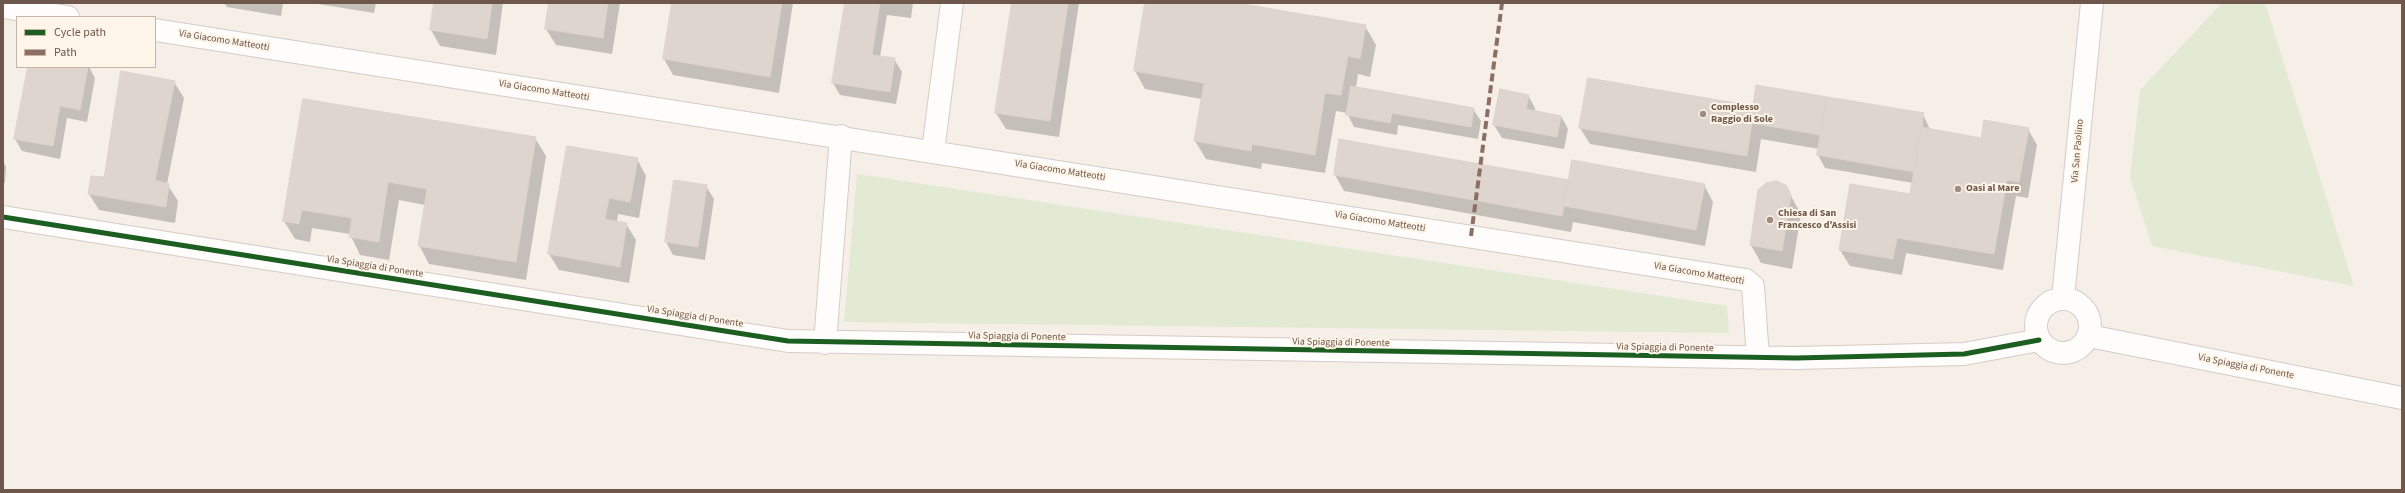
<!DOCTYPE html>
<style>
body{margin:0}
#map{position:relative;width:2405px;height:493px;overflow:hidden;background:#f5efe8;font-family:"Source Sans 3",sans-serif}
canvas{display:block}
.frame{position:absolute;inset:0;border:4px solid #70574b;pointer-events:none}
.legend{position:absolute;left:16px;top:16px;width:140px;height:52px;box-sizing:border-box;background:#fdf5e8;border:1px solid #c5b6a9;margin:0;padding:5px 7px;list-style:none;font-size:12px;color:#70574b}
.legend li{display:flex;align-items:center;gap:8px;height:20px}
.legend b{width:20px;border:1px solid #c5b6a9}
</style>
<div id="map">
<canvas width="2405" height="493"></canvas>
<div class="frame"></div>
<ul class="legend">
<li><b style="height:5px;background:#1b5e20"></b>Cycle path</li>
<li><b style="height:5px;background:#8d6e63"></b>Path</li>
</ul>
</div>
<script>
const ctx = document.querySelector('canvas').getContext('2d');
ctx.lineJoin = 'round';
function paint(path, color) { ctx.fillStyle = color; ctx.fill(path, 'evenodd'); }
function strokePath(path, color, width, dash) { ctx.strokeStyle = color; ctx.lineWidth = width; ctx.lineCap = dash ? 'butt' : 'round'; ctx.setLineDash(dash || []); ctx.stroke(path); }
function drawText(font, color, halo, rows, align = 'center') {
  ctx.font = font + ' "Source Sans 3",sans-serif'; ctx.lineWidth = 4; ctx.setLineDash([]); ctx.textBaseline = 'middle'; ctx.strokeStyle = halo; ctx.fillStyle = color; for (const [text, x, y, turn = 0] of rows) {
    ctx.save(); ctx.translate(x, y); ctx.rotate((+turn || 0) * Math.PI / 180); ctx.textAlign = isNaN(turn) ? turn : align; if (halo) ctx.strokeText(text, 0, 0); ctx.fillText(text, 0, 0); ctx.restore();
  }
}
paint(new Path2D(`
 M2222,3H2265L2354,286L2152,246L2130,177L2140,90Z
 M857,174L1727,306L1729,333L844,322Z`), '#e2ead4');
paint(new Path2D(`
 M224,3H283L281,16L227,7Z
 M312,3H376L374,13Z
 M435,3H503L496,55L440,46L431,30Z
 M550,3H620L612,54L556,45L546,29Z
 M673,3H793L779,93L673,75L664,59Z
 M846,3H913L911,18L887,15L880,57L894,59L902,72L896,104L840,95L833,83Z
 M1013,3H1079L1059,137L1006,129L996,113Z
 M1146,3H1231L1365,26L1376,45L1370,77L1358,74L1356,87L1473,109L1481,121L1478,139L1398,125L1397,135L1354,127L1347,113L1336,111L1325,173L1262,163L1261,169L1206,159L1195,141L1202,99L1145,89L1135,71Z
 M29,67H89L95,78L87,122L67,118L60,159L22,151L15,139Z
 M174,82L184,98L167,184L178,201L175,223L99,210L89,194L105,178Z
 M1757,86L1923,114L1930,130L1982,139L2028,129L2037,145L2028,198L2016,196L2003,270L1906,253L1902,275L1850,266L1840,250L1911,196L1913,183L1825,168L1818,155L1819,149L1761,139L1756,172L1590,144L1580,128L1754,107ZM1921,124H1923L1922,128H1920Z
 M1528,95L1535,108V112L1561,116L1568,129L1564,149L1502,138L1494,125Z
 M304,100L535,138L546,156L526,280L429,264L419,245L425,205L399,200L389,260L360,255L350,234L312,228L310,242L295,239L284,221Z
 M637,159L646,176L639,218L618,214L617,222L626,224L636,240L629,283L559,270L549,254Z
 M3,161L6,167L5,183L3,182Z
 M1335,175L1704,185L1713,202L1705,246L1573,222L1571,232L1344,191Z
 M675,182L706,186L714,199L705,260L673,255L666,242Z
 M1786,187L1801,214L1792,269L1761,263L1751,245Z`), '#0003');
const building = new Path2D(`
 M434,3H492L487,39L430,30Z
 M549,3H608L603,38L545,29Z
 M672,3H782L770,77L663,59Z
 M845,3H880L872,55L895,58L890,92L832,83Z
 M1012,3H1068L1050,121L995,113Z
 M1145,3H1237L1366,25L1360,59L1348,56L1341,95L1325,93L1315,155L1252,144L1251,151L1194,141L1204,83L1134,71Z
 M28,67H88L80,110L60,106L53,146L14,139Z
 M121,71L175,81L155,180L169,184L166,207L88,194L91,176L104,177Z
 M1588,78L1753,106L1756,85L1827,97L1820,135L1752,123L1747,156L1579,128Z
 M1351,86L1474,108L1471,127L1392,113L1390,123L1346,115Z
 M1500,89L1529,95L1526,109L1561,116L1557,137L1493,125Z
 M1827,97L1924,113L1914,172L1817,155Z
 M303,99L536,137L516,262L418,246L427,189L388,182L379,242L349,237L352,218L302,210L299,224L283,221Z
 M1984,120L2029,128L2019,182L2007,180L1994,254L1897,238L1893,259L1839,250L1850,184L1910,194L1921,127L1981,138Z
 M1339,139L1569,180L1562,216L1334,175Z
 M567,146L638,158L630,202L609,198L605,219L627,223L620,267L548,254Z
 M1572,160L1705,184L1696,230L1564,206Z
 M674,180L707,185L698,247L665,242Z
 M1777,181L1787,186L1791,195L1782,251L1750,245L1758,190L1766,183Z`);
paint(building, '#ded5ce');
strokePath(building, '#ddd2cb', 1);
const minor = new Path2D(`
 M3,7L68,17
 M155,30L1746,280L1753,286L1758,358
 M933,151L952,3
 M3,217L788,341L1796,358L1964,354L2039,340
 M2063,298L2092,3
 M2036 326a27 27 0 1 1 54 0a27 27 0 1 1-54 0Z
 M2089,336L2402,398
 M825,343L841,136`);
strokePath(minor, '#d4ccc6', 24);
strokePath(minor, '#fefdfc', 22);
strokePath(new Path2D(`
 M1471,236L1502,3`), '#8d6e63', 4, [8, 4]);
strokePath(new Path2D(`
 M3,217L788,341L1796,358L1964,354L2039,340`), '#1b5e20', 5);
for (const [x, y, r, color] of [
 [1703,114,4,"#9f8c82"],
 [1958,189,4,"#9f8c82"],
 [1770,220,4,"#9f8c82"]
]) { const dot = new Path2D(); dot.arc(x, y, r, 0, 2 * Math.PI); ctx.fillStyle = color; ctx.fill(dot); strokePath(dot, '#fdf5e8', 1.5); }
drawText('10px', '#70574b', '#fdf5e8', [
 ["Via Giacomo Matteotti",224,41,9],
 ["Via Giacomo Matteotti",544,91,9],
 ["Via San Paolino",2078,151,-85],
 ["Via Giacomo Matteotti",1060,171,9],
 ["Via Giacomo Matteotti",1380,222,9],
 ["Via Spiaggia di Ponente",375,267,9],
 ["Via Giacomo Matteotti",1699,274,10],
 ["Via Spiaggia di Ponente",695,317,9],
 ["Via Spiaggia di Ponente",1017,337,1],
 ["Via Spiaggia di Ponente",1341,343,1],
 ["Via Spiaggia di Ponente",1665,348,1],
 ["Via Spiaggia di Ponente",2246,367,11]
]);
drawText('bold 10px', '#70574b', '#fdf5e8', [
 ["Complesso",1711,108],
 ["Raggio di Sole",1711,120],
 ["Oasi al Mare",1966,189],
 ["Chiesa di San",1778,214],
 ["Francesco d'Assisi",1778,226]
], 'left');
</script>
